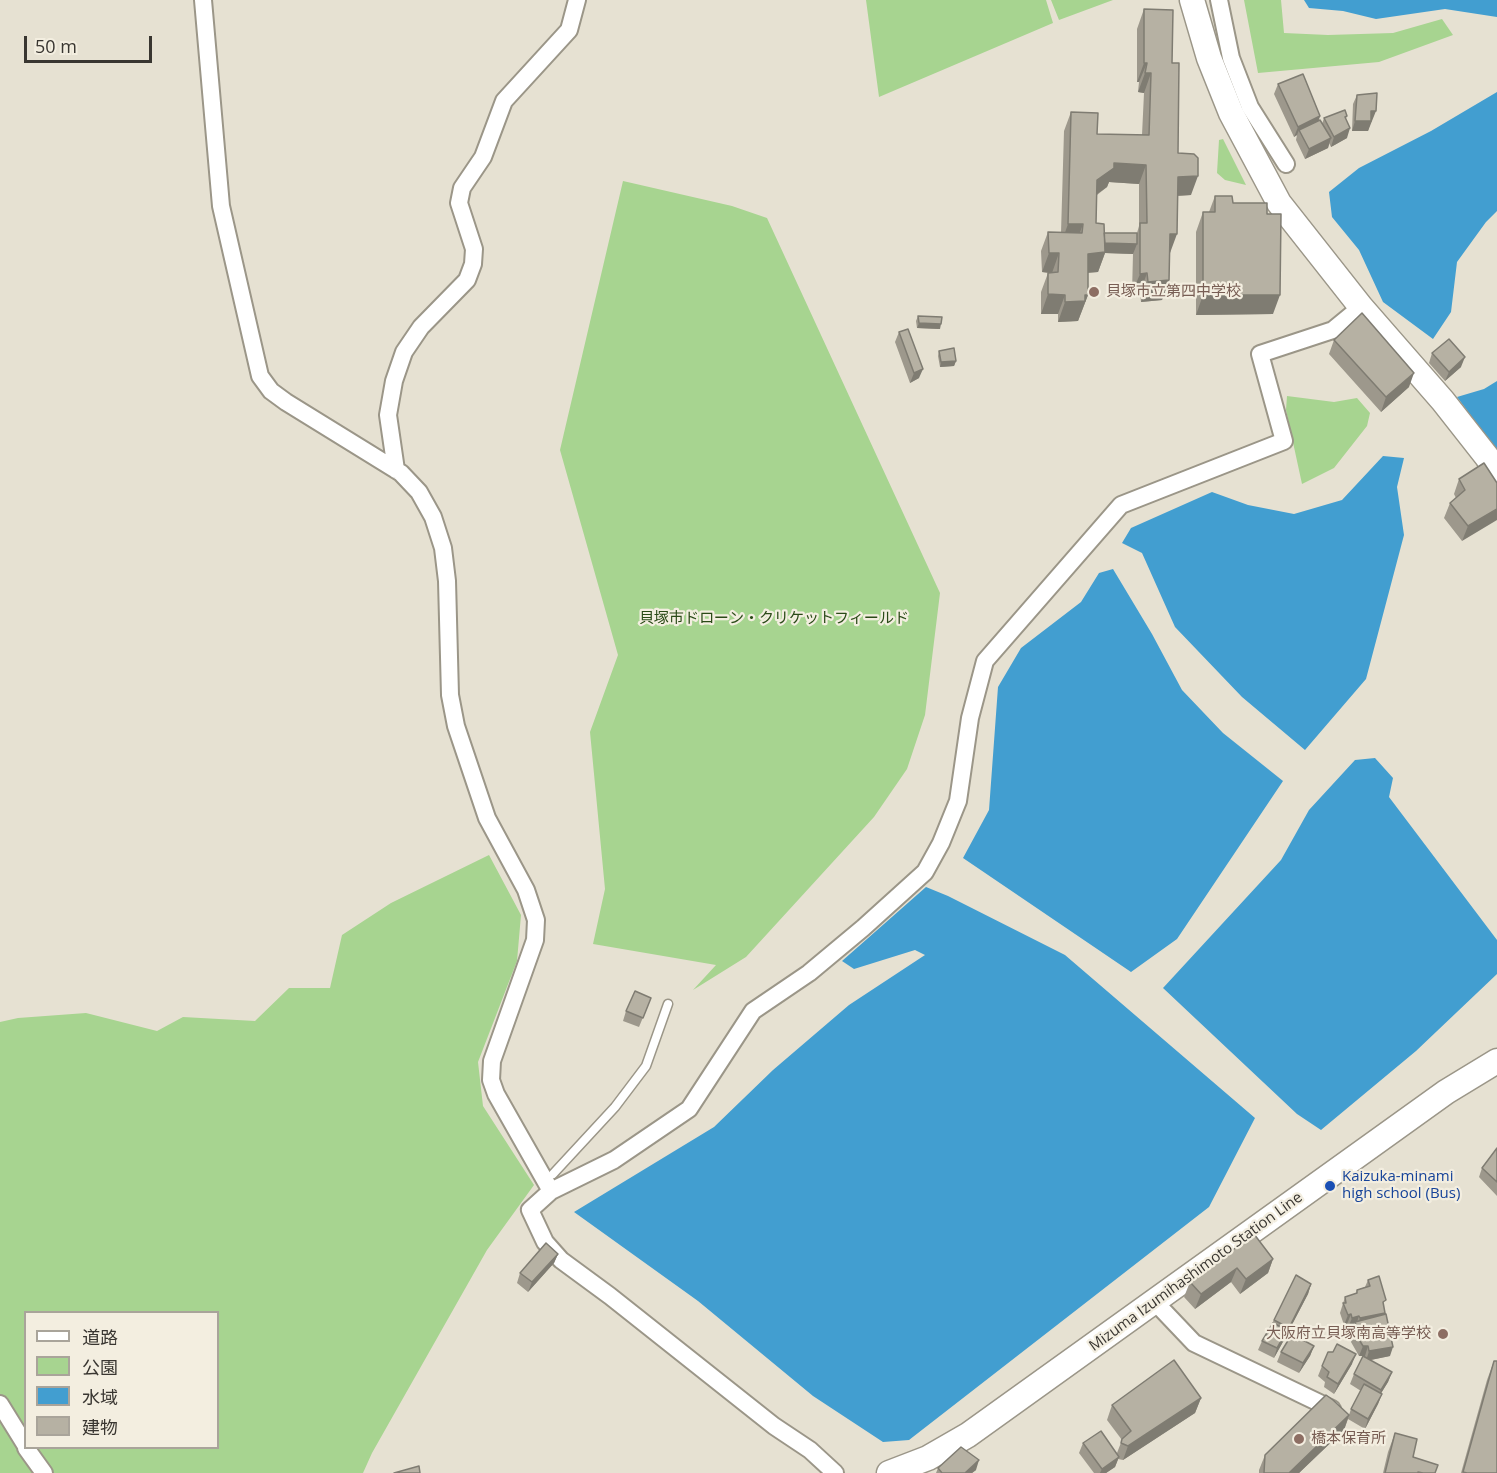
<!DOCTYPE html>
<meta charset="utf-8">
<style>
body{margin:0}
#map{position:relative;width:1497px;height:1473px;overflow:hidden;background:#e6e1d2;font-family:"Open Sans","Noto Sans JP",sans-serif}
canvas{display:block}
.legend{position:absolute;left:24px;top:1311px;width:195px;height:138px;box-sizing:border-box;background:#f3eee0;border:2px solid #a9a49a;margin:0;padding:8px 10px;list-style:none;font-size:18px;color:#393631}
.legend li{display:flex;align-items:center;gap:12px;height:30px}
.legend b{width:30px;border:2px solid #a9a49a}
.scale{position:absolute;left:24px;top:36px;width:128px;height:27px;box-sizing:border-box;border:3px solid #393631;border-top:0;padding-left:8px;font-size:18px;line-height:21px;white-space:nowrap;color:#393631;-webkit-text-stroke:4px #f3eee0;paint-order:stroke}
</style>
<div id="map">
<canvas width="1497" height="1473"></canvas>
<ul class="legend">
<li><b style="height:8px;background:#fff"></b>道路</li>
<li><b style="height:16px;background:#a7d490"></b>公園</li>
<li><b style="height:16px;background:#429ed0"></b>水域</li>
<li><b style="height:16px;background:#b6b1a3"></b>建物</li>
</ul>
<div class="scale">50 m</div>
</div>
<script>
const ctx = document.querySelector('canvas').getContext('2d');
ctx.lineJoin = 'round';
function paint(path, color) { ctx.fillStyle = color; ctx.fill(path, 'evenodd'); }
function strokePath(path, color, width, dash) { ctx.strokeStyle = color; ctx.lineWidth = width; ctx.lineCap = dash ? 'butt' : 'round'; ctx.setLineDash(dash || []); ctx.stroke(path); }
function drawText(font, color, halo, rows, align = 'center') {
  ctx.font = font + ' "Open Sans","Noto Sans JP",sans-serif'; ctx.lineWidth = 4.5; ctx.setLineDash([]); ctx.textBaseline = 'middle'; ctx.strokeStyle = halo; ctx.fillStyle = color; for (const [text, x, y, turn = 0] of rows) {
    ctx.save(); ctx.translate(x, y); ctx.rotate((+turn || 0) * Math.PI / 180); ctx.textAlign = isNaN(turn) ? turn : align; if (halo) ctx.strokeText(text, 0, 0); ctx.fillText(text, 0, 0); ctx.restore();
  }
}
paint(new Path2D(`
 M866,0H1046L1053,23L879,97Z
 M1051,0H1113L1059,20Z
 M1244,0H1281L1284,33L1328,35L1393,33L1442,19L1453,35L1379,62L1258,73Z
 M1223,139L1246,185L1225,180L1217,173L1219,140Z
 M623,181L732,206L767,218L940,593L925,715L907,769L874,817L746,957L693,990L716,965L593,944L605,889L590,732L618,655L560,450Z
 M1287,396L1334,402L1357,398L1370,413L1367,426L1334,468L1302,484L1286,410Z
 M489,855L521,915L517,961L478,1062L483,1106L534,1185L487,1250L372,1453L363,1473H0V1022L18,1018L86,1013L157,1031L183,1017L255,1021L289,988H330L342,935L391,903ZM26,1312H218V1448H26Z`), '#a7d490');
paint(new Path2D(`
 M1304,0H1497V17L1445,9L1376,19L1343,11L1309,8Z
 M1497,92V211L1486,222L1457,262L1451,312L1433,339L1383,302L1359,250L1332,217L1329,192L1359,168L1431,131Z
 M1497,381V451L1457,397L1484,389Z
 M1383,456L1404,458L1397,487L1404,535L1366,679L1305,750L1242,697L1175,627L1142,553L1122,543L1131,528L1212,492L1248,505L1294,514L1342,500Z
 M1113,569L1152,634L1182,690L1223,733L1283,781L1177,939L1131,972L963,858L989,810L998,687L1021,648L1081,602L1099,573Z
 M1375,758L1393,778L1389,797L1497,940V974L1416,1051L1321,1130L1297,1114L1163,988L1281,860L1309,810L1355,760Z
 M926,887L948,896L1065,955L1255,1118L1209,1207L909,1440L883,1442L813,1396L698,1301L574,1212L714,1127L773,1070L849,1005L925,955L915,950L854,969L842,961Z`), '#429ed0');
const lane = new Path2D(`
 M553,1174L615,1107L646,1066L668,1004`);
const street = new Path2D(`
 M203,0L221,206L260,376L271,391L286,402L401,473L419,492L433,517L443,548L447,581L450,695L456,726L487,818L526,890L536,920L535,940L492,1061L491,1080L496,1094L551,1191
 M1219,0L1231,58L1250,107L1286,164
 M396,470L388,415L394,381L404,352L421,327L467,280L473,264L474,249L459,203L462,188L483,157L504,101L569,30L577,0
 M1155,1302L1194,1343L1332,1409
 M0,1404L26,1446
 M26,1448L44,1473
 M835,1473L810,1450L774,1426L610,1296L561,1260L545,1242L530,1210L551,1191L614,1160L689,1109L753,1011L809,973L863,928L925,872L941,843L958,801L970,718L985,661L1121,505L1284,441L1260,354L1333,330L1361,307`);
const secondary = new Path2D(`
 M1192,0L1209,58L1231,113L1279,203L1361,307L1443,401L1487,457L1497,474
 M889,1473L928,1458L968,1435L1446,1092L1497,1061`);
strokePath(lane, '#9b9688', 11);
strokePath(street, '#9b9688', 20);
strokePath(secondary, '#9b9688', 27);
strokePath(lane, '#fff', 8);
strokePath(street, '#fff', 16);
strokePath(secondary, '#fff', 24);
paint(new Path2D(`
 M1144,9L1172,63L1178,153L1191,195L1178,196L1170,253L1169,280L1162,300L1141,302L1140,293H1132L1133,254L1105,253L1098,272L1088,273V295L1078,321L1058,322V314H1041V292L1048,273H1049L1042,272L1041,251L1048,232L1061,233L1064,131L1071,112L1097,134L1142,135L1144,93L1138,92L1139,82H1137V29ZM1109,182L1139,184V226L1137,233H1104L1096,223L1097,195L1107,187Z
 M1278,84L1320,116L1318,121L1322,124L1324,118L1347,116L1346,118L1347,138L1331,147L1329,143L1328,148L1305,159L1296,140L1297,135L1294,137L1274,94Z
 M1357,95L1372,121H1371L1368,131H1352L1353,104Z
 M1215,196L1233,203L1273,314L1196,315V232L1203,212H1209Z
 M918,316L940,329L917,328L916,321Z
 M899,332L919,378L910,383L895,342Z
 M1334,340L1409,387L1381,412L1329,354Z
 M939,351L956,361L954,366L940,367L938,356Z
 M1432,353L1461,367L1445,381L1429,363Z
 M1459,479L1497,483L1462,541L1444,518L1450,503L1456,498L1454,494Z
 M651,998L639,1027L623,1021L626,1011Z
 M1497,1148V1196L1479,1177L1482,1168Z
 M1254,1234L1273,1259L1268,1273L1240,1294L1231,1282L1195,1309L1184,1297L1190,1282Z
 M558,1254L554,1263L528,1292L517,1283L520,1273Z
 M1368,1280L1384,1307L1390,1356L1370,1360L1392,1372L1388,1382L1381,1393L1382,1394L1378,1404L1365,1429L1348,1419L1344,1430L1299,1473H1259V1470L1265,1455L1349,1415L1351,1409L1361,1391L1350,1384L1354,1374L1363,1356H1359L1351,1342L1353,1337L1351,1332L1353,1326L1348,1328L1347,1324L1344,1325L1340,1313L1345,1297L1356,1294L1357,1290L1365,1287Z
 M1311,1284L1308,1294L1285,1338L1274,1358L1258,1350L1262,1341L1274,1320Z
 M1314,1346L1310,1356L1299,1373L1277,1362L1281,1352Z
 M1494,1361L1497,1473H1461L1487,1380Z
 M1352,1364L1334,1394L1324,1387L1325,1382L1318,1376L1322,1366Z
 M1201,1398L1195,1413L1123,1460L1118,1459L1115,1467L1106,1473H1094L1079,1453L1083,1443L1117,1453L1122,1440L1107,1420L1112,1405Z
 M1395,1433L1413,1457L1435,1473H1383L1388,1452Z
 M938,1468L976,1470L972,1473H936Z`), '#9d988c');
paint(new Path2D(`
 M1144,63H1147L1139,82H1137Z
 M1145,73H1151L1144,93L1138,92Z
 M1371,111H1376L1368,131H1352L1355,121Z
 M1320,116L1317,126L1299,130L1297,135L1294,137L1298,127Z
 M1350,128L1347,138L1331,147L1334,137Z
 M1331,138L1328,148L1305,159L1309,149Z
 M1114,163L1146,165L1139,184L1109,182L1107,187L1090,199L1097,180Z
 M1198,176L1191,195L1171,196L1178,177Z
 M1068,224H1083L1076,244H1061Z
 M1170,234H1177L1170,253Z
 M1101,242L1137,244L1133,254L1105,253L1098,272L1081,273L1088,254Z
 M1049,253H1059L1052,273L1042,272Z
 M1147,273L1140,293H1132L1140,274Z
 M1169,280L1162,300L1141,302L1148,282Z
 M1048,294L1065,295L1058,314H1041Z
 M1085,295H1088L1078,321L1058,322L1065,302Z
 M1203,295H1280L1273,314L1196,315Z
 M919,323L941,324L940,329L917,328Z
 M1465,357L1461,367L1445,381L1449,372Z
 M956,361L954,366L940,367L941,362Z
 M923,369L919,378L910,383L914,373Z
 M1414,373L1409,387L1381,412L1386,397Z
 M1497,509V520L1462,541L1468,526Z
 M558,1254L554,1263L528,1292L532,1282Z
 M1273,1259L1268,1273L1240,1294L1246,1279Z
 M1237,1268L1231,1282L1195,1309L1201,1294Z
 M1311,1284L1308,1294L1285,1338L1289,1328Z
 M1385,1313L1381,1322L1356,1328L1360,1318Z
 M1351,1314L1347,1324L1344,1325L1348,1315Z
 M1359,1316L1356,1325L1355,1322L1353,1326L1348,1328L1352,1318Z
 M1287,1330L1284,1340L1274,1358L1277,1348Z
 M1314,1346L1310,1356L1299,1373L1303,1363Z
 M1363,1346H1368L1365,1356H1359Z
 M1393,1347L1390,1356L1366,1361L1369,1351Z
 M1356,1354L1352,1364L1334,1394L1338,1384Z
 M1392,1372L1388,1382L1377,1400L1381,1390Z
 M1382,1394L1378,1404L1365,1429L1368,1419Z
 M1201,1398L1195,1413L1123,1460L1128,1446Z
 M1349,1415L1344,1430L1299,1473H1289Z
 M1119,1457L1115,1467L1106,1473H1100L1102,1469Z
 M979,1460L976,1470L972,1473H965Z`), '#7f7c72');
const building = new Path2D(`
 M1144,9L1173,10L1172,63H1179L1178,153L1194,154L1198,158V176L1178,177L1177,234H1170L1169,280L1148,282L1147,273L1140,274V223H1147L1146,165L1114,163V168L1097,180L1096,223L1104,224L1105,252L1088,254V295H1085V301L1065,302V295L1048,294V273L1058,272L1059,253H1049L1048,232L1082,233L1083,224H1068L1071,112L1098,113L1097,134L1149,135L1151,73H1145L1147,63H1144Z
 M1303,74L1320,116L1298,127L1278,84Z
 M1377,93L1376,111H1371V121H1355L1357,95Z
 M1345,110L1347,116L1345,117L1350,128L1334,137L1324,118Z
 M1320,120L1331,138L1309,149L1299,130Z
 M1215,196H1232L1233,203H1267V214H1281L1280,295H1203V212H1215Z
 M1104,233H1137V244L1105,243Z
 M1362,313L1414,373L1386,397L1334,340Z
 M918,316L942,317L941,324L919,323Z
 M908,329L923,369L914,373L899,332Z
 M1449,339L1465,357L1449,372L1432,353Z
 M954,348L956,361L941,362L939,351Z
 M1484,463L1497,483V509L1468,526L1450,503L1465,490L1459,479Z
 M635,991L651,998L643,1018L626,1011Z
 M1497,1148V1182L1482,1168Z
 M1254,1234L1273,1259L1246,1279L1237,1268L1201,1294L1190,1282Z
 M546,1243L558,1254L532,1282L520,1273Z
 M1296,1275L1311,1284L1289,1328L1274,1320Z
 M1379,1276L1386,1300L1383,1302L1385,1313L1360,1318L1359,1316L1352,1318L1351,1314L1348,1315L1343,1303H1346L1345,1297L1357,1293V1290L1370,1286L1368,1280Z
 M1386,1314L1393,1347L1369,1351L1368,1346H1363L1355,1333L1358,1331L1355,1322Z
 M1273,1323L1287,1330L1277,1348L1262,1341Z
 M1292,1334L1314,1346L1303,1363L1281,1352Z
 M1337,1344L1356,1354L1338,1384L1327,1377L1329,1372L1322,1366L1328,1352H1333Z
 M1363,1356L1392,1372L1381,1390L1354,1374Z
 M1174,1360L1201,1398L1128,1446L1121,1443L1122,1439L1131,1431L1112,1405Z
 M1494,1361H1497V1473H1467L1463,1472Z
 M1364,1384L1382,1394L1368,1419L1351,1409Z
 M1326,1395L1333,1400L1349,1415L1289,1473H1264L1265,1455Z
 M1101,1431L1119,1457L1102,1469L1083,1443Z
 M1395,1433L1417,1439L1413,1457L1438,1465L1435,1473H1423L1418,1472V1473H1385Z
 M961,1447L979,1460L965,1473H942L938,1468Z
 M419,1466L420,1473H394Z`);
paint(building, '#b6b1a3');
strokePath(building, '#7f7c72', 1.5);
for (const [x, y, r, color] of [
 [1094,292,6,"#8d6e63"],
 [1330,1186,6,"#1a4fb4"],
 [1443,1334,6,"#8d6e63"],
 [1299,1439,6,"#8d6e63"]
]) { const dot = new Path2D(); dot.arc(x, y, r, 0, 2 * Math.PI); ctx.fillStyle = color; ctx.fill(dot); strokePath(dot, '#f3eee0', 2); }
drawText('15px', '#785e54', '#f3eee0', [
 ["貝塚市立第四中学校",1106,292],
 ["大阪府立貝塚南高等学校",1431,1334,"right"],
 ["橋本保育所",1311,1439]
], 'left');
drawText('15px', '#2a4a17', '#f3eee0', [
 ["貝塚市ドローン・クリケットフィールド",774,619]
]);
drawText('15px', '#164399', '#f3eee0', [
 ["Kaizuka-minami",1342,1177],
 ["high school (Bus)",1342,1194]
], 'left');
drawText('15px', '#393631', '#f3eee0', [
 ["Mizuma Izumihashimoto Station Line",1196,1272,-36]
]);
</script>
